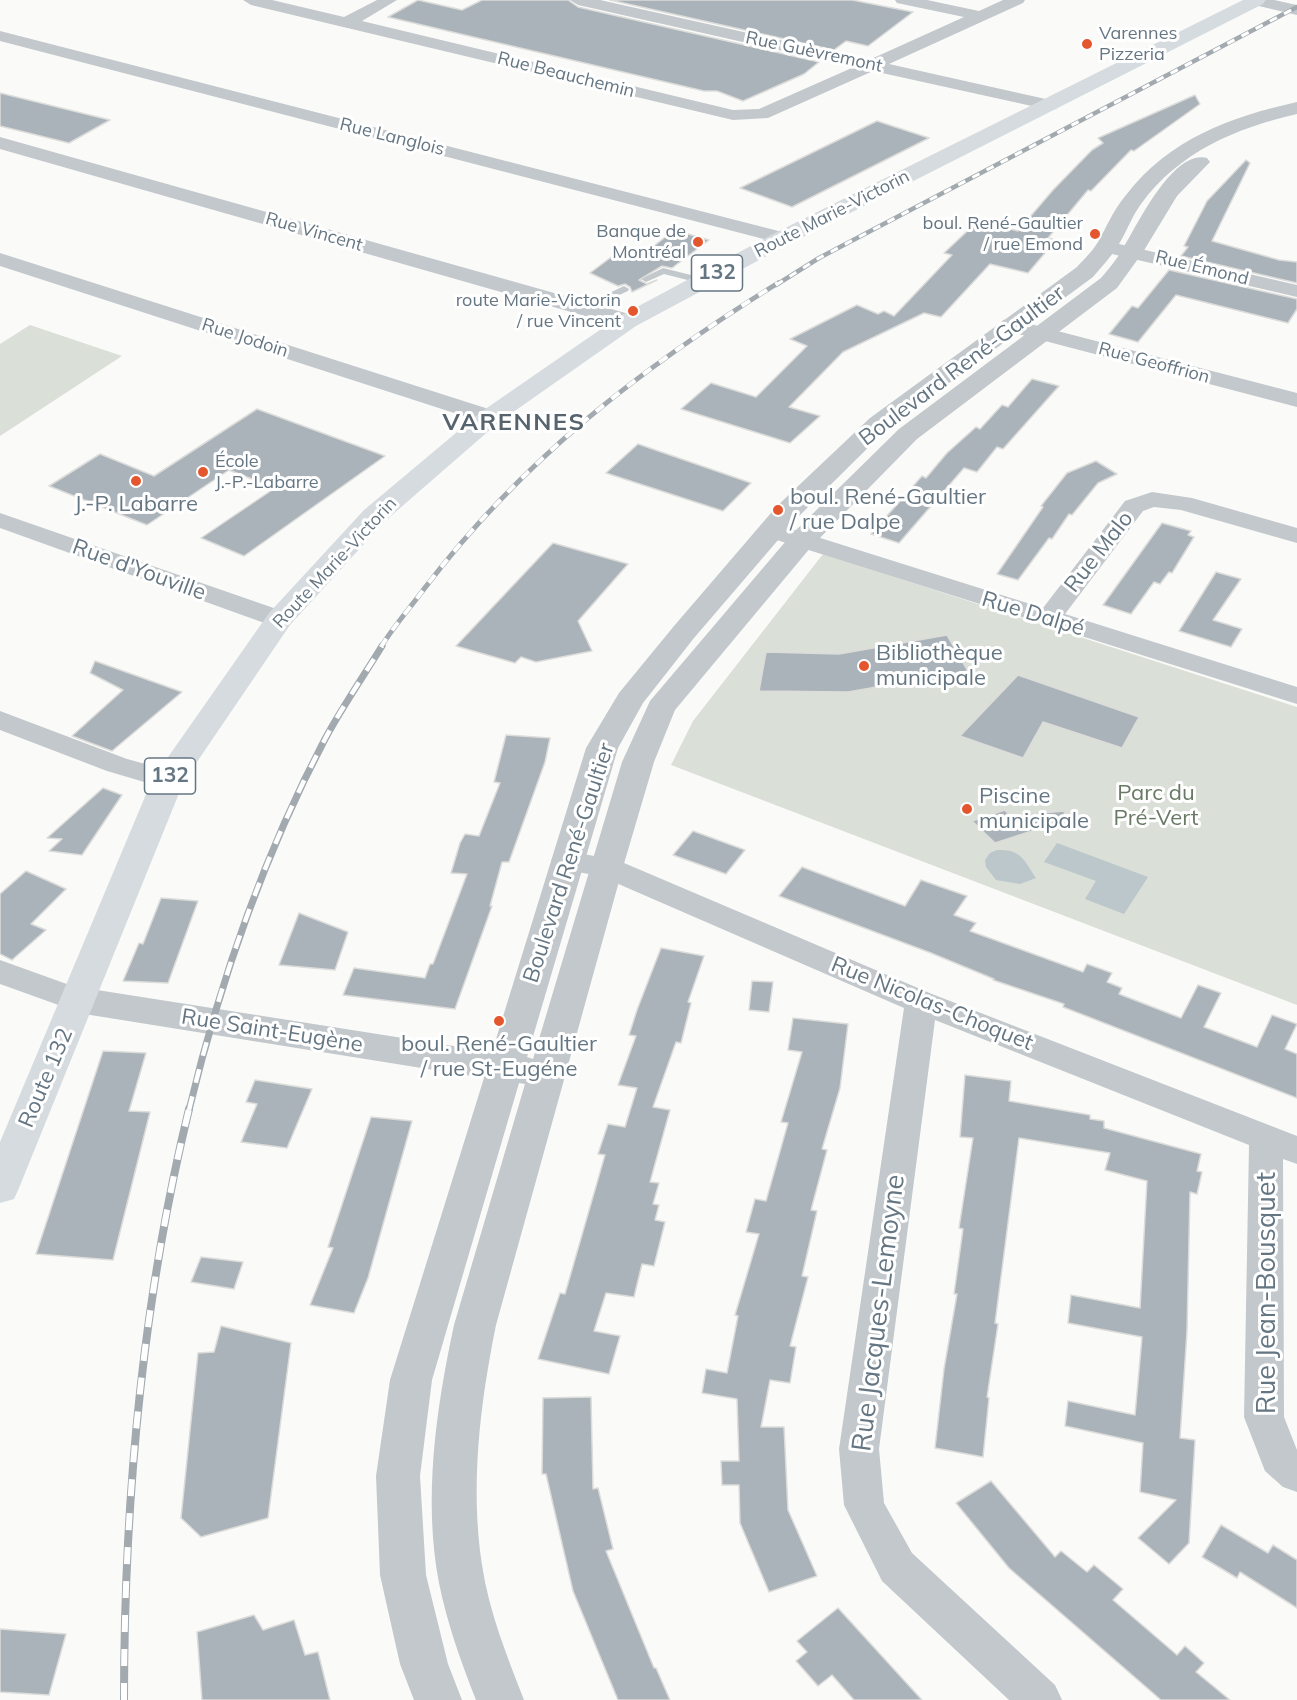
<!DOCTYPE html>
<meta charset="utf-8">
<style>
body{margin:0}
canvas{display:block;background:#fafaf8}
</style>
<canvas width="1297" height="1700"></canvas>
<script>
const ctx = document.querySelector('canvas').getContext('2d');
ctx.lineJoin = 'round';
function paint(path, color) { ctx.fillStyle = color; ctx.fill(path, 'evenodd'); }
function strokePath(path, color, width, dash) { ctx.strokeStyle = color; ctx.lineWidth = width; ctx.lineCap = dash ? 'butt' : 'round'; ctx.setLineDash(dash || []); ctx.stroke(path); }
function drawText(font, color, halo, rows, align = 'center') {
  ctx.font = font + ' Mulish,sans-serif'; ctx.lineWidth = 6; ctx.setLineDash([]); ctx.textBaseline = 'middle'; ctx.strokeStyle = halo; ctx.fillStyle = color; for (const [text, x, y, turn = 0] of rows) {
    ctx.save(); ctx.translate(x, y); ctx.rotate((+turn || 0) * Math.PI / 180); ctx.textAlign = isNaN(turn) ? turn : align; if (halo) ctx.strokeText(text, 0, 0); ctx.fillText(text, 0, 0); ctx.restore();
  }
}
paint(new Path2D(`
 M30,325L122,356L0,436V344Z
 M823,554L1297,707V1005L671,765L693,721Z`), '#dadfd7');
paint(new Path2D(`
 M1057,843L1148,877L1124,914L1085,899L1096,881L1044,862Z
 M997,850C1021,849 1024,860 1036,878L1020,884L996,880L986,867L985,860L990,853Z`), '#bbc7cb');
const building = new Path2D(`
 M418,0L462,10L482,0H568L578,7L819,62L804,74L743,101L717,91H704L388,17Z
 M610,0H852L913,12L868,46L846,41L834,50Z
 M0,93L110,120L69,143L0,126Z
 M1195,95L1200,104L1134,151L1131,150L1091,191L1088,190L1048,238L1056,240L1028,273L990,264L941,317L924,313L843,352L789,407L820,416L790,443L681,409L711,383L756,397L807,346L790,339L857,305L878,314L884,311L894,316L952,255L944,253L978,221L1018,231L1053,190L1092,150L1103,143L1098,138Z
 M877,121L929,138L792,207L740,188Z
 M1246,160L1250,163L1212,241L1279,260L1297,262V283L1181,256L1188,247L1184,246L1207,201Z
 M674,230L709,240L672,268L662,266L639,280L647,284L657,280L632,292L630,287L625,284L618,286L590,273L618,252L639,258Z
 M1169,270L1297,299V309L1288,323L1176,295L1138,342L1109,334L1132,306L1138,308Z
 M1032,379L1059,386L1003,449L997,447L977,472L964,468L899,543L871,534L922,476L926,478L947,453L976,427L980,429L1002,405L1008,407Z
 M257,409L385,456L244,556L201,538L275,488L229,470L147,525L49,486L100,454L154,476Z
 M638,444L751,483L723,511L606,473Z
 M1096,461L1117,474L1098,483L1072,515L1069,514L1052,539L1049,538L1018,580L997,574L1043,507L1041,506L1067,473Z
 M1162,523L1191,531L1188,535L1194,537L1172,573L1169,572L1160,584L1154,582L1131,614L1103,605Z
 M553,543L628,564L578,621L592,651L536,662L521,657L515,663L456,646Z
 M1216,572L1241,579L1213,620L1242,629L1231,647L1179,631Z
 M947,635L968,671L848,692L759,691L766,652L839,654Z
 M95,661L182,692L112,751L72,736L123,690L90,673Z
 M1018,675L1139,717L1122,748L1043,722L1023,758L960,736Z
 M506,735L550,738L545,762L509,862H502L490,906H492L455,1009L343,995L354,968L425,978L430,964H433L467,874L451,873L460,843L465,834L479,836L500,783L494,782Z
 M103,788L122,795L82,855L49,851L62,839L47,838Z
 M1005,810L1010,816L1064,811L1066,820L995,843L972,821Z
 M693,831L745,850L726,874L673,855Z
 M802,867L905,906L921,880L967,896L954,915L976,923L970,931L1083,972L1087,964L1112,973L1107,982L1122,988L1119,994L1181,1018L1198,985L1221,993L1204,1027L1257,1047L1272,1015L1297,1024L1285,1049L1297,1054V1098L1063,1007L1064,1004L993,980L994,979L931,953L779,896Z
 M26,871L66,889L31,924L46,930L12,960L0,954V894Z
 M161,898L198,901L168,983L123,981L139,943L143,944Z
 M299,913L348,932L335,970L279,965Z
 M661,948L704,956L688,1002L691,1003L681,1043L676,1042L653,1107L670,1110L650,1182L659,1183L653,1204L659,1205L655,1220L665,1222L654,1266L642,1264L634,1297L606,1293L594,1331L620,1336L609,1374L538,1359L560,1293L565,1294L605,1155L598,1154L608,1124L625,1127L637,1088L618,1085L636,1036L629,1035L637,1010Z
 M752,981L773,982L769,1012L749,1010Z
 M793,1018L848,1024L840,1088L822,1149L827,1150L811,1210L817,1211L802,1276L808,1277L790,1346L796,1347L790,1383L770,1380L761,1427H784L788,1510L817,1576L769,1592L740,1523L739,1485H722L721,1461H739L737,1399L702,1393L706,1369L727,1373L738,1316L735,1315L759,1234L746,1232L755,1199L766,1201L788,1123L781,1122L802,1052L788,1050Z
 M103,1051L146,1053L129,1111L150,1112L113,1260L36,1254Z
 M965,1075L1011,1081L1009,1101L1090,1115V1119L1104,1121V1128L1201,1154L1197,1171L1202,1172L1197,1194L1190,1192L1187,1331L1180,1438L1195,1440L1189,1543L1169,1564L1138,1538L1176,1500L1140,1492L1143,1443L1065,1426L1068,1401L1135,1415L1142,1337L1068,1323L1071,1295L1140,1308L1147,1181L1105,1170L1110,1153L1019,1138L995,1323L998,1324L987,1397L989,1398L983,1457L935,1448L944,1369L957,1294H954L963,1229L959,1228L973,1138L960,1137Z
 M255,1080L312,1089L287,1148L241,1142L257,1104L246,1102Z
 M371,1117L412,1121L368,1278L354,1313L310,1305L333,1248L328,1247Z
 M201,1257L243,1262L234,1289L191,1282Z
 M221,1326L291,1343L268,1518L201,1537L181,1518L198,1353L214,1352Z
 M591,1397L593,1489L598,1488L613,1549L606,1551L654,1668H656L670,1700H618L573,1591L546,1474H542L543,1398Z
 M991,1481L1055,1557L1061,1551L1087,1572L1094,1565L1123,1589L1113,1600L1177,1655L1185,1646L1204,1663L1196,1672L1230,1700H1161L1009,1568L956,1503Z
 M1221,1525L1268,1553L1273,1545L1297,1560V1608L1240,1572L1237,1578L1202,1557Z
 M838,1608L922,1700H854L832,1675L818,1686L796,1661L807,1652L797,1641Z
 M254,1615L263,1630L294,1620L305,1655L318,1652L330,1700H202L197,1632Z
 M0,1629L66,1634L49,1695L0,1692Z`);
paint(building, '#aab3b9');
strokePath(building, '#dcdcda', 1.5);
paint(new Path2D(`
 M663,268L707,279L708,281L703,284L664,274L646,282L641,279Z
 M624,286L629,289L628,291L587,310H579L578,308Z`), '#c3c8cc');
paint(new Path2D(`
 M243,0H272L344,17L377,0H397L362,21L733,110L759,109L854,67L578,5L570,0H600L869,60L964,17L897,3L895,0H927L979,11L1003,0H1025L1023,3L889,64L1050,100L1056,101L1059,105L1056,109L1050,110L873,71L768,118L733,120L251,5Z
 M1244,0H1274L1297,5V15L1246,3Z
 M0,31L790,234L793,238L790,242L783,244L0,41Z
 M0,137L636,316L639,321L636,326L628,327L620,326L0,149Z
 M1106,241L1297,285V297L1099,251L1096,247L1099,243Z
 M0,253L498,412L502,417L498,422L490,424L482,422L0,266Z
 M1011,319L1297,393V407L1003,330L1000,325L1003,320Z
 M1152,492L1192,498L1297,528V543L1181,510L1154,507L1143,511L1065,614L1297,687V704L761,535L758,530L761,525L770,523L779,525L1043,608L1125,501Z
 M0,513L288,613L292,619L288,625L279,627L270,625L0,528Z
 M0,711L127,759L178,773L182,780L178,787L168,789L107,771L0,730Z
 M566,851L617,860L932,994L1297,1136V1164L1283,1159L1284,1417L1297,1450V1492L1283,1487L1265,1471L1244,1417L1249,1145L935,1020L879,1449L884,1503L912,1553L1055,1685L1062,1700H1009L882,1581L844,1505L839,1449L904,1008L600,876L555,868L551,861L555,854Z
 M0,960L89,992L94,1000L89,1008L78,1012L0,984Z`), '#c3c8cc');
paint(new Path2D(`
 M1297,102V114C1236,128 1179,152 1141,204C1132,216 1127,231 1119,244C1112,256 1102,266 1093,277L888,428L797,518L694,638L643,703L618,748L527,1057L533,1059L622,762L650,701L791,535L899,429L1101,278C1108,270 1115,261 1121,252C1136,228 1172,149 1207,158L1210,162L1177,196L1143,252L1117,288L917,439L811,547L675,710L654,762L623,867L496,1325C480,1404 470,1485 482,1565C489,1612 507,1656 524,1700H476C461,1662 447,1623 439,1583C423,1498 436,1409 454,1325L525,1084L519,1083L432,1380L420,1476L426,1575L448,1664L462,1700H414L400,1664L380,1575L376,1476L390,1380L484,1078L78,1013L65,1009L60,1000L65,991L78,987L492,1052L586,748L619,693L674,626L777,506L870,418L1077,267C1084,259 1092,252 1098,242C1107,226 1114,209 1126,195C1169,139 1230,117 1297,102Z`), '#c3c8cc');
paint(new Path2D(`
 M1243,0H1266L1263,4L791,243L636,326L499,422L384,522L290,625L184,781L19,1188L14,1199L0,1203V1142L152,780L269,613L364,510L481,412L620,316L775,233Z`), '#d6dbdf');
const railFar3 = new Path2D(`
 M776,285L819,258L1297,7`);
const railFar2 = new Path2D(`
 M381,647C393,627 410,608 424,589C523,459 641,368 778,283`);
const railFar1 = new Path2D(`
 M189,1110C220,981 263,857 325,739C342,707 363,677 382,646`);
const rail = new Path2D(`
 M124,1700C124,1501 142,1302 189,1109`);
strokePath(railFar3, '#a2aab0', 4.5);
strokePath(railFar2, '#a2aab0', 5);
strokePath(railFar1, '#a2aab0', 7);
strokePath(rail, '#a2aab0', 8);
strokePath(railFar3, '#fff', 3, [8]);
strokePath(railFar2, '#fff', 4, [10]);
strokePath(railFar1, '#fff', 4.5, [14]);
strokePath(rail, '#fff', 6, [17]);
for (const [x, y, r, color] of [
 [1087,44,6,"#e4572e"],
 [1095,234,6,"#e4572e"],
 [698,242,6,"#e4572e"],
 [633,311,6,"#e4572e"],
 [203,472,6,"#e4572e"],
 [136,481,6,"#e4572e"],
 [778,510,6,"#e4572e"],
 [864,666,6,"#e4572e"],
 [967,809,6,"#e4572e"],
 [499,1021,6,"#e4572e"]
]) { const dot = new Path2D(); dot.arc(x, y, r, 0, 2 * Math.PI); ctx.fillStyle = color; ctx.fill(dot); strokePath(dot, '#fff', 2); }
drawText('18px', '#657683', '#fff', [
 ["Varennes",1099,34,"left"],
 ["Pizzeria",1099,55,"left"],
 ["boul. René-Gaultier",1083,224],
 ["/ rue Emond",1083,245],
 ["Banque de",686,232],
 ["Montréal",686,253],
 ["route Marie-Victorin",621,301],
 ["/ rue Vincent",621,322],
 ["École",215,462,"left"],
 ["J.-P.-Labarre",215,483,"left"]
], 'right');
drawText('18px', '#657683', '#fff', [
 ["Rue Guèvremont",814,52,12],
 ["Rue Beauchemin",566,75,14],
 ["Rue Langlois",392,137,14],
 ["Route Marie-Victorin",832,214,-27],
 ["Rue Vincent",314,232,16],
 ["Rue Émond",1202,268,14],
 ["Rue Jodoin",245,338,18],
 ["Rue Geoffrion",1154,363,15],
 ["Route Marie-Victorin",335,563,-47]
]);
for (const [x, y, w] of [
 [717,273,51],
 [170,776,51]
]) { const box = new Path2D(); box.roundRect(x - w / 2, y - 18, w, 36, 4.5); ctx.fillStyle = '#fff'; ctx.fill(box); strokePath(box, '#657683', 1.5); }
drawText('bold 21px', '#657683', null, [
 ["132",717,273],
 ["132",170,776]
]);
drawText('22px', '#657683', '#fff', [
 ["Boulevard René-Gaultier",962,366,-37],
 ["Rue Malo",1099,552,-52],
 ["Rue d'Youville",139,570,20],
 ["Rue Dalpé",1033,614,17],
 ["Boulevard René-Gaultier",569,863,-72],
 ["Rue Nicolas-Choquet",932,1004,22],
 ["Rue Saint-Eugène",272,1031,9],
 ["Route 132",46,1078,-67]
]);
drawText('22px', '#657683', '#fff', [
 ["boul. René-Gaultier",790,497],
 ["/ rue Dalpe",790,522],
 ["J.-P. Labarre",136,504,"center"],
 ["Bibliothèque",876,653],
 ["municipale",876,678],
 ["Piscine",979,796],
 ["municipale",979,821],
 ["boul. René-Gaultier",499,1044,"center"],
 ["/ rue St-Eugéne",499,1069,"center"]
], 'left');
drawText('22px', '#687a64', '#fff', [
 ["Parc du",1156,793],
 ["Pré-Vert",1156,818]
]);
ctx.letterSpacing = '1.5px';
drawText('bold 24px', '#57646e', '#fff', [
 ["VARENNES",514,423]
]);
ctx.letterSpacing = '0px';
drawText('27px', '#657683', '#fff', [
 ["Rue Jean-Bousquet",1267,1293,-90],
 ["Rue Jacques-Lemoyne",879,1313,-83]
]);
</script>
